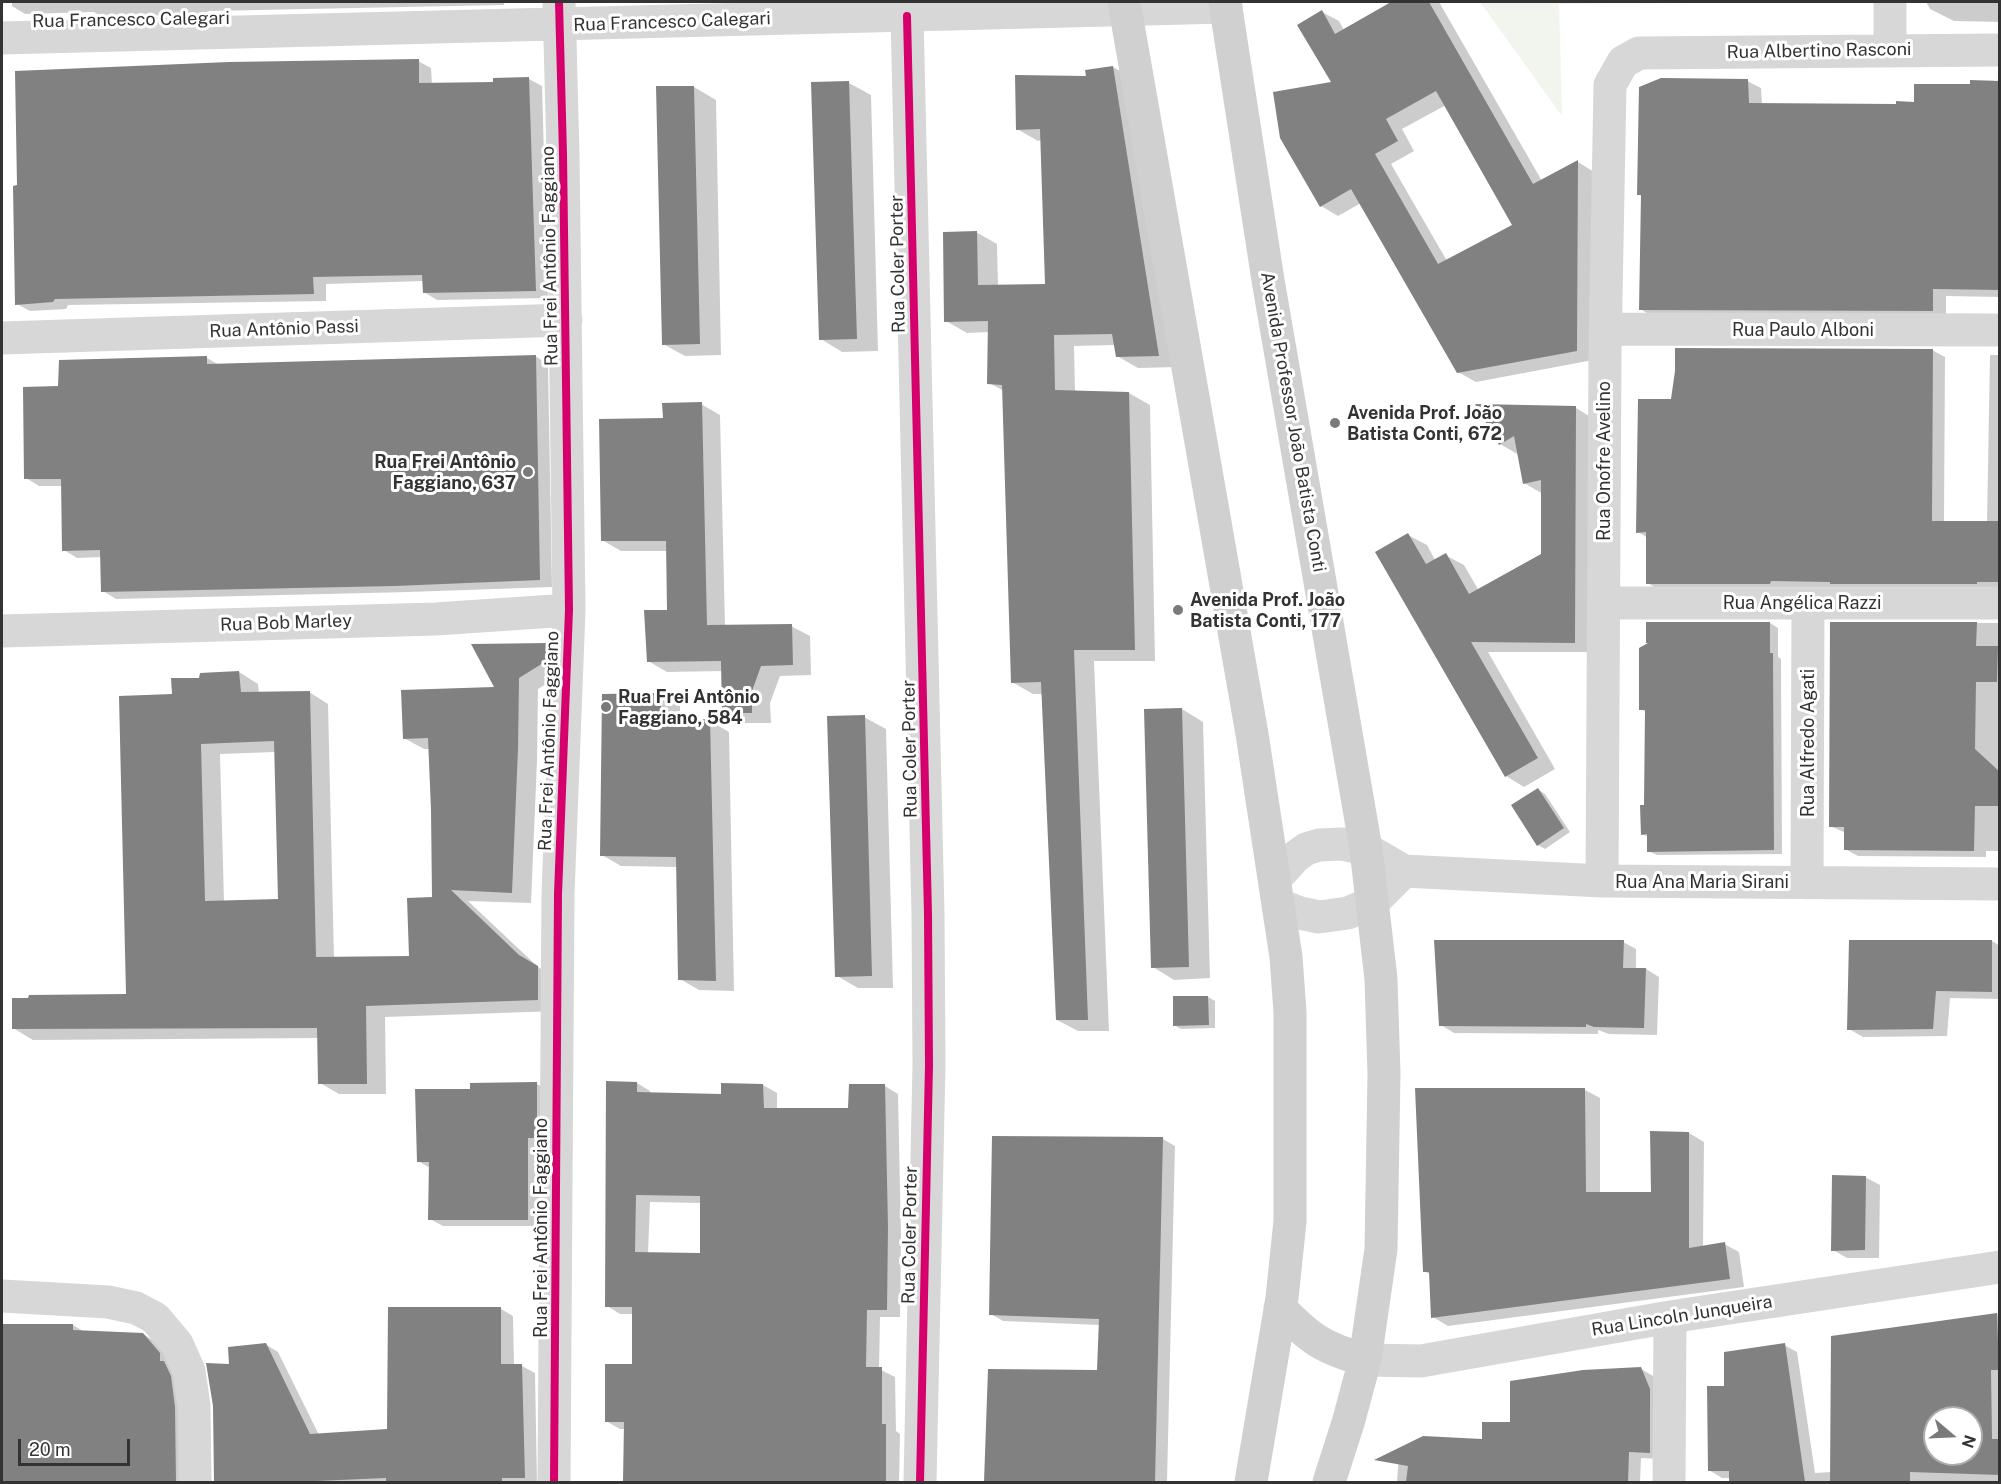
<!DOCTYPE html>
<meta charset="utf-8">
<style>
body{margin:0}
#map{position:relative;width:2001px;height:1484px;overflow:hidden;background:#fff;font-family:"Public Sans",sans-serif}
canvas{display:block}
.frame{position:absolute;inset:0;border:3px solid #333;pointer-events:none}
.north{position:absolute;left:1923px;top:1406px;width:60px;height:60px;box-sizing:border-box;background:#fff;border:2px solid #adadad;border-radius:50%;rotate:109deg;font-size:16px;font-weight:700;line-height:24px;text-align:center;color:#333}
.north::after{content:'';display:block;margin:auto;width:21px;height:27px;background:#7a7a7a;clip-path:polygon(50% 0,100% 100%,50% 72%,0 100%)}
.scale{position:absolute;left:18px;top:1439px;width:112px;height:27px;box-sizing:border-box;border:3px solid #333;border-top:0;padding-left:8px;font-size:18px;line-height:21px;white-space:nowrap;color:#333;-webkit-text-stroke:4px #fff;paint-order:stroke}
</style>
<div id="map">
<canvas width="2001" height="1484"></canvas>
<div class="frame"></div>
<div class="north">N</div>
<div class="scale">20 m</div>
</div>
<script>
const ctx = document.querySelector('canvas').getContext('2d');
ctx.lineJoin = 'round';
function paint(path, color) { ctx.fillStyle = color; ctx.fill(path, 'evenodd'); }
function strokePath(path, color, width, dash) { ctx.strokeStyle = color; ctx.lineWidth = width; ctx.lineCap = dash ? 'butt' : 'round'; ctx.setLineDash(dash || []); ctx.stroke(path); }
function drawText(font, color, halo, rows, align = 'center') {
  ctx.font = font + ' "Public Sans",sans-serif'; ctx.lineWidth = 6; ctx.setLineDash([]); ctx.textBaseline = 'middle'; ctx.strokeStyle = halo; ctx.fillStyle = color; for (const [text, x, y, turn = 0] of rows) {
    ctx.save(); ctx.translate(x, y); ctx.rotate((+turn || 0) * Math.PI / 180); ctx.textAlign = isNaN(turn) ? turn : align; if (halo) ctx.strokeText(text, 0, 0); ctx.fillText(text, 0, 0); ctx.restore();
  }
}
paint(new Path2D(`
 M1480,2H1827L1559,4L1562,116Z`), '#f1f5ed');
paint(new Path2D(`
 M12,2H504V5L209,11V14L102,17L94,12L25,14L12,6Z
 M1387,2H1439L1542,181L1578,162L1594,172L1593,360L1476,382L1458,372L1361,203L1338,216L1321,206L1333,83L1322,12L1339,21L1344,30L1389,5ZM1446,105L1514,225L1447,261L1391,164L1414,151L1402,129Z
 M1926,2H2000V22L1954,21L1930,9Z
 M418,61L431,68L432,85L494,83L529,79L542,86L548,298L437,300L424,292V281L326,284V301L68,305L66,309L30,311L17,304Z
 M1113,67L1134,79L1179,367L1138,368L1117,356L1115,345L1074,346L1075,392L1129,393L1150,405L1155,661H1094L1109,1031H1078L1057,1020L1043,694H1033L1012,682L1004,391L989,383V332L967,333L946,321L976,232L997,244L998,286L1046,285L1042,140L1038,141L1017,129L1087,77Z
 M1747,81L1761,88L1762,105H1897L1916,103L1972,85L2000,83V297L1946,296V318L1654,317L1640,309L1642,196L1639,195Z
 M849,83L871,95L878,351L842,352L821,339L813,84Z
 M694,87L716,100L721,355L685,356L663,344L658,88Z
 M1932,350L1945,357L1944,522L1987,523L1990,355H2000V591H1660L1648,583V538L1638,532L1672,400Z
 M535,356L548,364L552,587L409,592L116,599L103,591L102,557L77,558L64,550L63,486H39L26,478L60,388L207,358L219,365Z
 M701,404L720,415L725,626H791L810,636L811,675L780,676L770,703L771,723H742L723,713V671L667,672L648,661L669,611L668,551H621L602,540L665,420Z
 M1477,406L1576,408L1594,419L1593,652H1488L1555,769L1524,787L1506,776L1408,535L1427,545L1435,560L1445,555L1464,565L1479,591L1542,555L1543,494L1524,483L1519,455L1500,444Z
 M1770,623L1778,628V657L1781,659L1782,854L1657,855L1648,851V837L1642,834L1645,807L1646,712L1641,709Z
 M1831,623H2000V851H1986V857L1858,856L1845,849L1846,833L1830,826Z
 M549,644L568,655L567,671L538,689L537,761L531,903L468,901L538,967L557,979V1011L385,1017L386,1094H339L320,1083L318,1038L33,1040L13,1028L127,995L173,696L201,680L239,672L258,684L259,694L309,692L328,704L334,958L410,957L434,898L430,749H424L404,738L497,688ZM275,752L279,900L224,902L220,754Z
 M660,694L680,705V721H710L729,732L734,991L699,990L680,979L677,867L621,866L602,855Z
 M1182,709L1203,722L1210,978L1174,980L1153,967Z
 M864,717L886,729L893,988H858L837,976Z
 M1539,790L1545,794L1570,832L1545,849L1538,845Z
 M1992,941L2000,946V999L1950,998L1947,1036L1863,1037L1849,1029Z
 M1623,942L1636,949V969H1646L1659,977L1657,1035L1609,1034L1598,1030V1034L1454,1033L1441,1025Z
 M1208,997L1215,1001V1028L1181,1029L1174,1025V998Z
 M637,1083L650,1091V1094L723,1096V1085H763L777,1093V1110H850L885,1086L898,1094L901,1236L900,1317H880L879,1369L895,1377L896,1431L900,1434L899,1482H606L625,1481V1429H620L606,1421L633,1366V1314H620L607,1306ZM650,1202L702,1203L701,1255L648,1253Z
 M537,1084L550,1091L540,1226H443L430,1219V1168L418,1161Z
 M1585,1090L1600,1098V1193H1652L1689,1133L1704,1142L1703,1247L1724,1244L1739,1252L1744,1287L1448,1326L1433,1317L1431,1275L1424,1271Z
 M994,1137L1163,1139L1175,1146L1167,1482H986L989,1370L1099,1372L1100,1325L1003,1321L991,1314Z
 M1865,1177L1880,1185L1879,1258H1847L1833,1250Z
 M501,1309L513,1316L514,1365L522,1366L535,1373L537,1482H215L214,1405L230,1365L265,1344L278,1352L319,1435L389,1431Z
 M1997,1314L2000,1316V1482H1730V1478H1722L1709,1470L1726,1387L1784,1345L1797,1352L1815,1473L1832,1472ZM1935,1418H1971V1454H1935Z
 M2,1325H73L83,1331L143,1334L156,1342L172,1361L188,1482H2Z
 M1641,1369L1653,1376L1662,1396V1459L1641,1458L1640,1482H1397L1399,1452L1484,1440L1512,1424Z`), '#0003');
paint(new Path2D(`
 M1391,2H1429L1533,184L1578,160L1577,351L1457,373L1351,189L1320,207L1280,138L1273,92L1331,82L1297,25L1322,10L1335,34ZM1436,91L1512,225L1438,264L1375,154L1398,141L1386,119Z
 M419,59V83L493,82V78L529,77L536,291L423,293L422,275L313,277L314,294L55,299L53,302L15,305L13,186L17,185L15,71L229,62Z
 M1113,66L1159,356L1116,357L1112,334L1054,335L1055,390L1129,392L1135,650H1074L1088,1020H1056L1041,682L1011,683L1002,385L987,384L988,321L944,322L943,232L977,231L978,285L1045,284L1040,129L1016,130L1015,75L1086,76L1085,70Z
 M1661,78L1748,79L1749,103L1896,104V101L1914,102V84H1970V80L2000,81V290L1933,289V311L1639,310L1641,195H1637L1639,87Z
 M849,81L857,339L819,340L811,82Z
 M656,86H694L700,344L662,345Z
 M1675,348L1933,349L1932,521H2000V582H1977V584H1830V582L1771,581L1770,584H1646V532L1636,533L1638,399H1671L1675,371Z
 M536,355L540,580L395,586L101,592L100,550L62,551L61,479H24L23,387L58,386L59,360L207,356V364Z
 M702,402L707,625L792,624L793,665L761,666L752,691V713H722L721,661L647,662L644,610H667L666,541H601L599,419L663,418L662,403Z
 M1475,404L1576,406L1575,643L1471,642L1538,758L1505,777L1375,552L1408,533L1426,564L1446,553L1469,594L1541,554V480L1523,484L1514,436L1499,445Z
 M1646,622H1770V653H1773L1774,850L1647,852V834L1641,835L1640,805H1644L1645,710H1639V648L1648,643H1646Z
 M1830,622H1977L1976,646H1998L1997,682H1976L1975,749L2000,772V806H1975L1974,851L1844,850V827H1829Z
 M549,643L548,660L519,678L518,749L512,893L451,890L519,955L538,966V1000L366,1006L367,1084H318L317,1028L12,1029V998H28L29,995L126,994L119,696L172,694L171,678H199L200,673L239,671L241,692L310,691L316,957L409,956L407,898L432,897L431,810L428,738L403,739L401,690L494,687L471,644ZM274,741L278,899L205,901L201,744Z
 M661,693V719H710L716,981L678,980L676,857L600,856L602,694Z
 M1182,708L1189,967L1151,968L1144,709Z
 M865,715L872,976L835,977L827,716Z
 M1538,788L1564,828L1537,846L1511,805Z
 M1434,940H1624L1623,968H1646L1644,1028L1594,1027L1586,1024V1027L1439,1026Z
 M1849,940H1992V992L1936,991L1933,1029L1847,1030Z
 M1173,996H1208L1209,1025L1173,1026Z
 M606,1081L637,1082V1092L721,1094V1083L763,1084L764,1108H848L849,1084H885L888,1227L887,1310H867L866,1367H882V1424H886V1482H623L624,1422H605V1364H632V1307H605ZM636,1195L700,1196V1253L635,1252Z
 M537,1082V1138H528V1220H428L429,1162H417L415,1089H470V1083Z
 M1415,1088H1585L1586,1192H1651L1650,1131L1689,1132V1248L1725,1242L1730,1279L1431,1318L1429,1272H1423Z
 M992,1136L1163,1137L1155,1482H984L988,1369L1097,1370L1099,1319L989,1315Z
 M1832,1175L1866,1176L1865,1250L1831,1251Z
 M388,1307H501V1364H522L525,1478H502V1482H386V1478L293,1482H214L213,1406L206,1363L229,1364L228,1347L266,1343L310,1434L387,1429Z
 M1997,1313L1999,1370H1991L1992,1439H2000V1475L1910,1472V1482H1830L1831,1336ZM1935,1418H1971V1454H1935Z
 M2,1324H73V1330L143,1333L160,1353V1361H164L171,1376L175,1407L176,1482H2Z
 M1785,1343L1805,1482H1729V1471H1708L1707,1386H1724V1352Z
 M1641,1367L1650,1389V1453L1629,1452L1628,1482H1406L1408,1466L1374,1460L1423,1436L1482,1439V1422H1510V1381L1583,1370Z`), '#818181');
strokePath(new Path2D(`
 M1890,2V49
 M907,16L928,914L929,1065L920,1482
 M2,38L1226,7
 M1606,329L2000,330
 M2,338L566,320
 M1604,603H2000
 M2,631L436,619L569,610
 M1275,879L1295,857L1306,849L1319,845L1342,844L1366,849L1404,871L1602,881L2000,884
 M1602,881L1605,353L1610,85L1623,62L1639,53L2000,50
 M1807,883L1808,604
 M1279,905L1300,913L1319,917L1348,913L1373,902L1404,871
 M2,1296L108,1302L136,1308L155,1318L177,1344L189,1371L194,1406L195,1482
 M1365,1360L1421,1361L1670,1317L2000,1267
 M554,1482L558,894L569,610L563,154L559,2
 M1669,1482L1670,1317`), '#d7d7d7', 33);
strokePath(new Path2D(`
 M1124,2L1252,734L1286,957L1290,1012V1221L1282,1298L1251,1482
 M1225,2L1268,280L1366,849L1381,979L1384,1074L1381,1249L1365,1360L1348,1423L1329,1482
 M1280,1308C1310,1339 1323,1348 1365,1360`), '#d0d0d0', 33);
strokePath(new Path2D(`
 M907,16L928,914L929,1065L920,1482
 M554,1482L558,894L569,610L563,154L559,2`), '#d6006c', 8);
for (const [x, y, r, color] of [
 [1335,423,6,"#7a7a7a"],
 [528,472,6,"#7a7a7a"],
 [1178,610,6,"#7a7a7a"],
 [606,707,6,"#7a7a7a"]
]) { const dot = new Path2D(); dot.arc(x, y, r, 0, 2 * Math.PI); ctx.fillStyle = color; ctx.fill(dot); strokePath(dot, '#fff', 2); }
drawText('18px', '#333', '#fff', [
 ["Rua Francesco Calegari",131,20,-1],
 ["Rua Francesco Calegari",672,22,-2],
 ["Rua Albertino Rasconi",1819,51,-1],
 ["Rua Frei Antônio Faggiano",550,256,-91],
 ["Rua Coler Porter",898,264,-91],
 ["Rua Antônio Passi",284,329,-2],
 ["Rua Paulo Alboni",1803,330],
 ["Avenida Professor João Batista Conti",1293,422,80],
 ["Rua Onofre Avelino",1604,461,-90],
 ["Rua Angélica Razzi",1802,603],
 ["Rua Bob Marley",286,623,-2],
 ["Rua Frei Antônio Faggiano",549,741,-88],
 ["Rua Alfredo Agati",1808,743,-90],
 ["Rua Coler Porter",910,749,-91],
 ["Rua Ana Maria Sirani",1702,882],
 ["Rua Frei Antônio Faggiano",541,1228,-90],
 ["Rua Coler Porter",910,1235,-89],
 ["Rua Lincoln Junqueira",1682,1316,-9]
]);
drawText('bold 18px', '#333', '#fff', [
 ["Avenida Prof. João",1347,413],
 ["Batista Conti, 672",1347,434],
 ["Rua Frei Antônio",516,462,"right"],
 ["Faggiano, 637",516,483,"right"],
 ["Avenida Prof. João",1190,600],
 ["Batista Conti, 177",1190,621],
 ["Rua Frei Antônio",618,697],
 ["Faggiano, 584",618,718]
], 'left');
</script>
